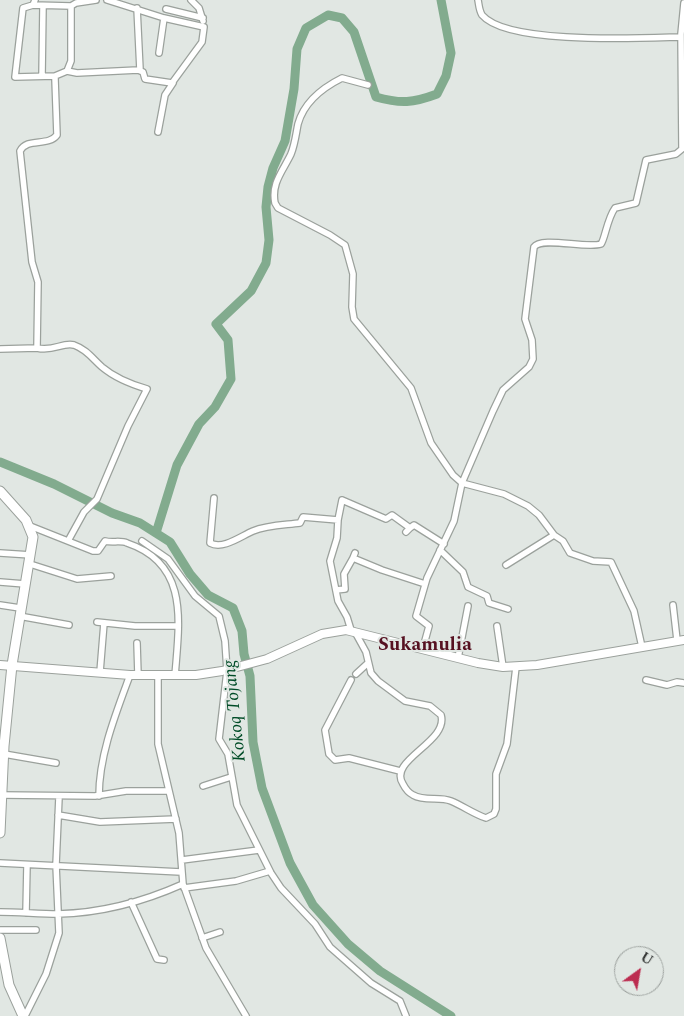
<!DOCTYPE html>
<style>
body{margin:0}
#map{position:relative;width:684px;height:1016px;overflow:hidden;background:#e1e7e3;font-family:Spectral,serif}
canvas{display:block}
.north{position:absolute;left:614px;top:946px;width:50px;height:50px;box-sizing:border-box;background:#e1e7e3;border:1px solid #9ba09d;border-radius:50%;rotate:32deg;font-size:14px;font-weight:700;line-height:20px;text-align:center;color:#333534}
.north::after{content:'';display:block;margin:auto;width:18px;height:22px;background:#bc2c50;clip-path:polygon(50% 0,100% 100%,50% 72%,0 100%)}
</style>
<div id="map">
<canvas width="684" height="1016"></canvas>
<div class="north">U</div>
</div>
<script>
const ctx = document.querySelector('canvas').getContext('2d');
ctx.lineJoin = 'round';
function strokePath(path, color, width, dash) { ctx.strokeStyle = color; ctx.lineWidth = width; ctx.lineCap = dash ? 'butt' : 'round'; ctx.setLineDash(dash || []); ctx.stroke(path); }
function drawText(font, color, halo, rows, align = 'center') {
  ctx.font = font + ' Spectral,serif'; ctx.lineWidth = 4; ctx.setLineDash([]); ctx.textBaseline = 'middle'; ctx.strokeStyle = halo; ctx.fillStyle = color; for (const [text, x, y, turn = 0] of rows) {
    ctx.save(); ctx.translate(x, y); ctx.rotate((+turn || 0) * Math.PI / 180); ctx.textAlign = isNaN(turn) ? turn : align; if (halo) ctx.strokeText(text, 0, 0); ctx.fillText(text, 0, 0); ctx.restore();
  }
}
strokePath(new Path2D(`
 M0,462L54,484L112,513L140,523L170,542L190,574L208,595L233,608L242,631L244,654L250,676L253,742L262,788L290,863L313,905L348,944L380,971L451,1016
 M156,533L177,465L199,424L215,407L231,379L228,340L216,324L251,291L266,263L269,240L266,207L268,187L273,168L285,141L294,89L297,49L306,28L328,15L342,18L354,32L376,97C401,104 413,103 437,94L446,76L451,53L441,0`), '#82ab8e', 9);
const street = new Path2D(`
 M35,0L33,5L23,8L15,77L55,76
 M191,0L199,8L203,21
 M478,0C479,5 479,10 482,15C507,45 642,38 681,37
 M33,5L71,6
 M137,8L140,70
 M166,9L203,18
 M159,53L164,18
 M67,71L77,73L138,70L143,72L145,79L172,83L202,42L204,27L164,18L107,0
 M42,76L43,6
 M368,85L342,78C322,88 304,102 298,124C296,134 295,144 291,154C283,171 271,183 275,203L278,208L330,235L345,245L353,274L352,307L354,319L411,388L431,443L453,475L462,483L504,494L528,506L539,515L554,535L563,541L570,553L593,561L611,562L634,611L642,647
 M158,132L165,95L173,83
 M37,348C54,352 62,342 74,345C86,349 93,359 102,367C115,378 130,384 147,389L128,426L97,499L84,512L68,541
 M0,349L37,348L38,282L32,262L20,151C27,137 48,147 57,135L55,79V76L67,71L71,61V6L76,3L96,0
 M214,498L210,543C223,550 241,536 253,531C267,525 285,525 300,523L303,517L338,520L342,500L386,519L392,515L410,528L406,532
 M338,520L337,538L330,561L338,601L347,617L351,630
 M30,526L93,551H98L105,541C112,543 121,540 127,543C190,564 179,623 175,676
 M410,528L414,525L444,544
 M142,541L168,559L195,596L219,616L225,641L227,671L219,739L228,754L237,805L271,873L281,888L315,924L330,947L371,983L400,1001L406,1016
 M440,550L463,572L468,587L487,596L489,603L508,609
 M0,553L31,555
 M355,553L353,558L382,570L425,584
 M30,564L77,579L111,576
 M506,565L554,535
 M0,582L25,584
 M336,590L345,589L344,574L353,558
 M0,605L20,608
 M673,605L677,640
 M19,616L69,625
 M97,622L135,626H178
 M497,626L503,667
 M355,632L366,652L371,673L378,681L405,701L430,706L441,715C449,742 387,760 403,784C405,788 409,793 413,795C425,802 439,796 451,801C463,806 474,814 486,818L494,814L496,809V774L507,744L516,667
 M137,643L138,675
 M423,648L429,626L416,616L427,578L454,521L462,483L493,411L503,390L529,367L533,359L532,340L525,319L534,247C541,236 586,249 601,244C605,239 607,219 615,208L636,203L646,160L676,154L682,149L681,34L684,3
 M458,658L468,606
 M100,672L104,623
 M356,674L368,663
 M158,676V744L179,833L183,884L206,948L246,1016
 M351,680L325,730L329,754L335,760L349,758L400,771
 M646,680L667,685L677,682L684,683
 M4,754L56,763
 M203,786L231,777
 M2,795L95,796L126,791H169
 M99,796C99,755 116,713 130,675
 M58,815L100,822L176,819
 M182,860L259,850
 M0,863L181,872
 M184,888L236,881L270,871
 M131,902L157,959L164,960
 M0,912C19,912 39,914 58,914C100,913 145,901 183,884
 M26,913L27,865
 M0,930H36
 M202,938L220,932
 M25,1016L46,974L59,933L56,865L59,797`);
const secondary = new Path2D(`
 M0,665L130,675H196L222,671L267,659L322,634L346,630L478,663L503,667L537,665L684,640`);
const primary = new Path2D(`
 M0,491L26,520L33,537L12,665L4,746L0,833
 M0,938L9,985L23,1016`);
strokePath(street, '#9ba19c', 8);
strokePath(secondary, '#9ba19c', 10);
strokePath(primary, '#9ba19c', 11);
strokePath(street, '#fff', 5.5);
strokePath(secondary, '#fff', 8);
strokePath(primary, '#fff', 9);
drawText('italic 18px', '#014c27', '#e1e7e3', [
 ["Kokoq Tojang",236,711,-96]
]);
drawText('bold 19px', '#561121', '#e1e7e3', [
 ["Sukamulia",425,646]
]);
</script>
